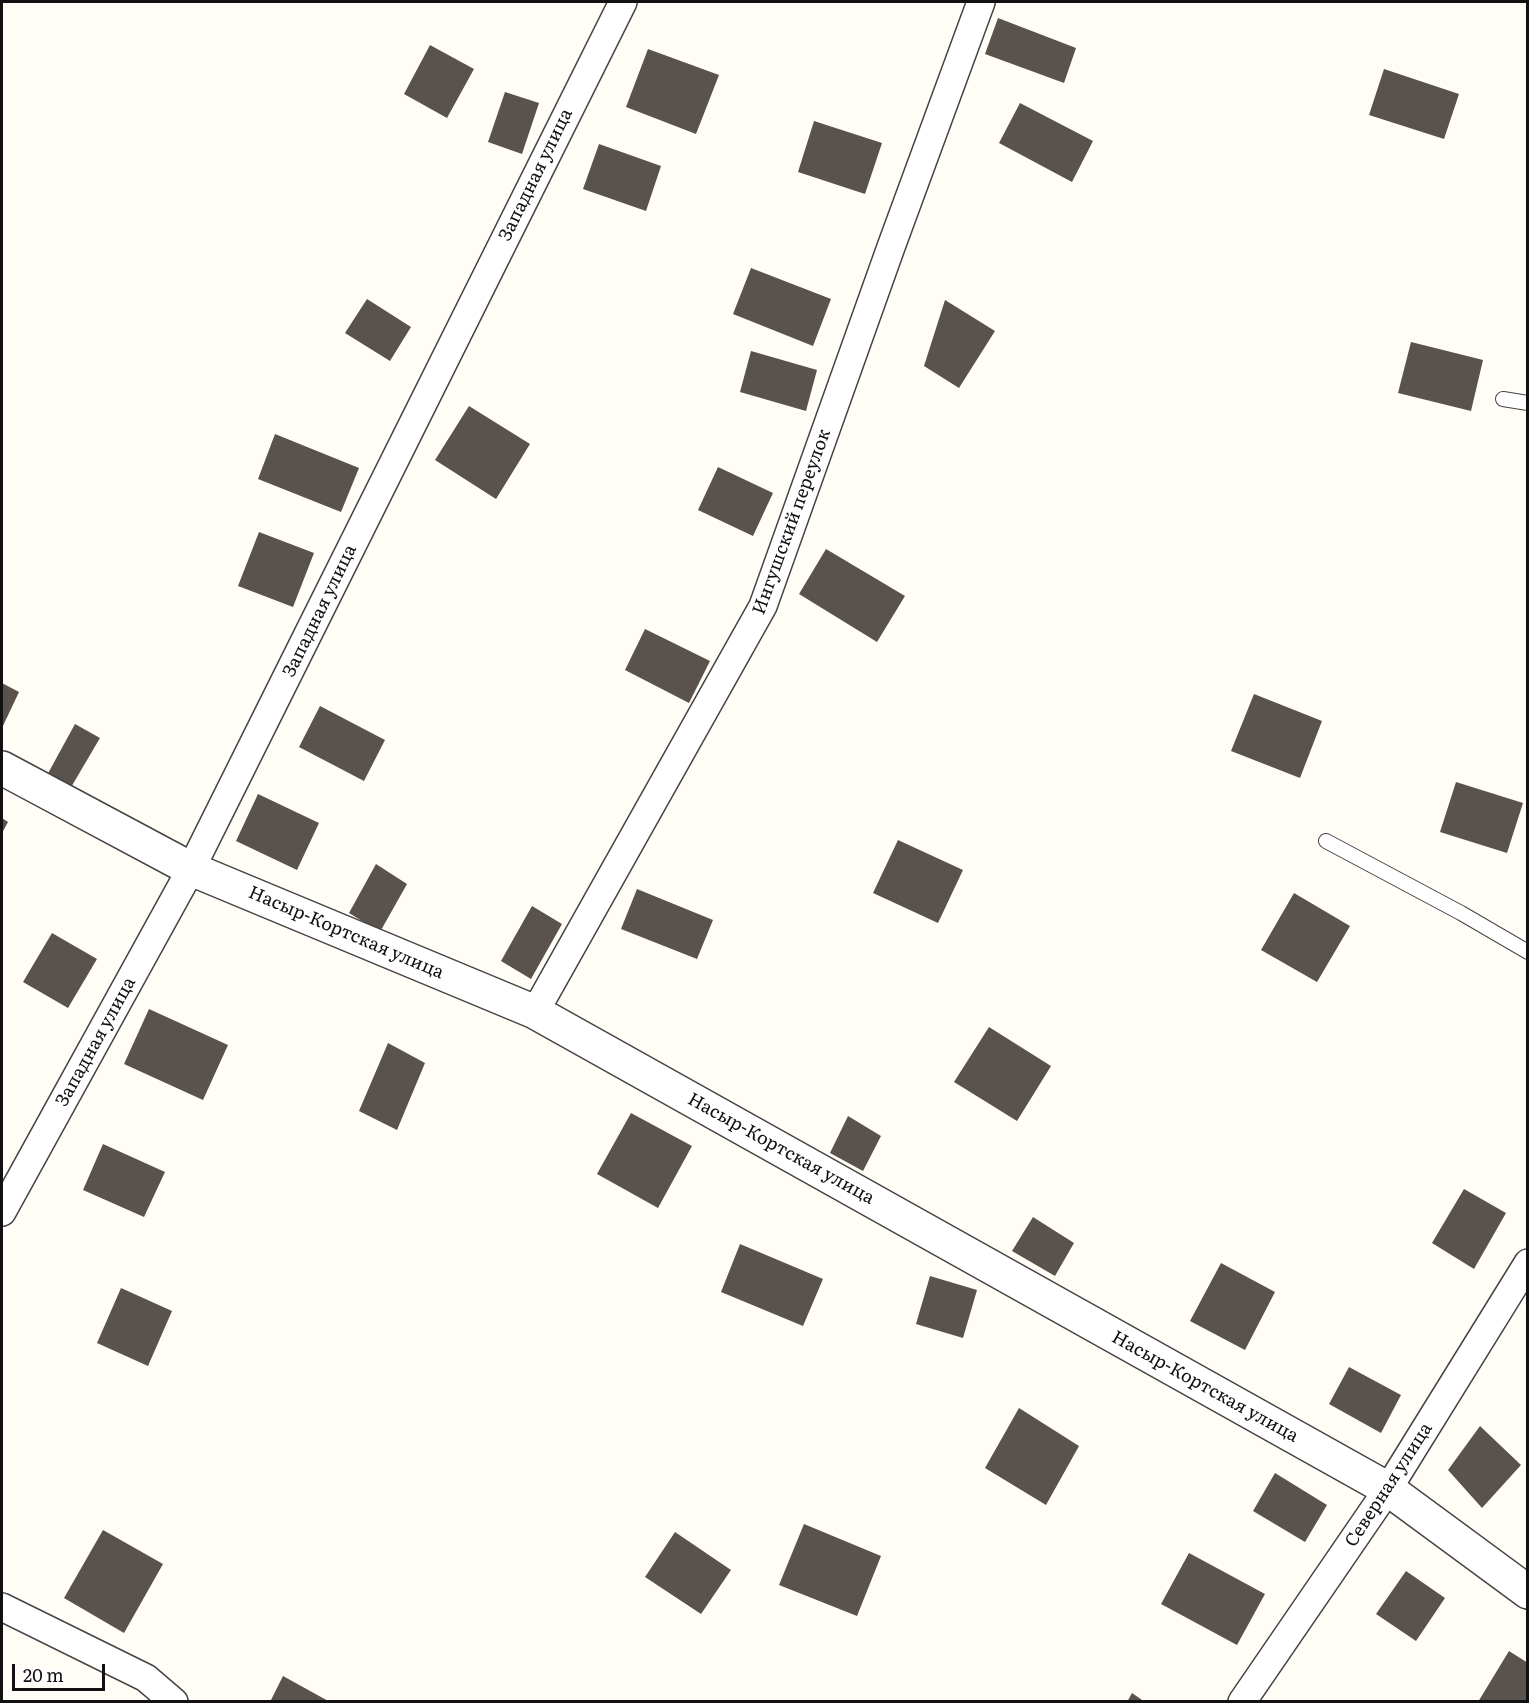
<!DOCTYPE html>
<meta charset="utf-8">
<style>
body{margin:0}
#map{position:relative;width:1529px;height:1703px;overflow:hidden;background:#fffdf5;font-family:Literata,serif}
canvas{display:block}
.frame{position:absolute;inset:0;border:3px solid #111;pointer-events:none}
.scale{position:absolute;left:12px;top:1664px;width:93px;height:27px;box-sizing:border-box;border:3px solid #111;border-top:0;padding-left:8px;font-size:18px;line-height:21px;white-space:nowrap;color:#111;-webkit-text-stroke:4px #fff;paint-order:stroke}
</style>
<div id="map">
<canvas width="1529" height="1703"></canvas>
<div class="frame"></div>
<div class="scale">20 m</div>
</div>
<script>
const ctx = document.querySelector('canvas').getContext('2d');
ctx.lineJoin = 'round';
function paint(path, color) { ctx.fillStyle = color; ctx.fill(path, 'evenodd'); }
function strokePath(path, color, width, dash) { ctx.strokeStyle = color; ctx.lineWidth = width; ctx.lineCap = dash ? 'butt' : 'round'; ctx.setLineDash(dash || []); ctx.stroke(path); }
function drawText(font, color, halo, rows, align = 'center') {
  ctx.font = font + ' Literata,serif'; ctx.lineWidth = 6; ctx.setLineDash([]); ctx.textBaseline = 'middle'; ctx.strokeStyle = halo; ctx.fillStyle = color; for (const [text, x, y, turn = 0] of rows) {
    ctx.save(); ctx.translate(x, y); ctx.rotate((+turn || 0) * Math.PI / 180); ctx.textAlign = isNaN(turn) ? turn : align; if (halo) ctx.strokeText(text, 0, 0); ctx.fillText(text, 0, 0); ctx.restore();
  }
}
paint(new Path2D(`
 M998,18L1076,48L1064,83L985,54Z
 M430,45L474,69L447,118L404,94Z
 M648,49L719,75L696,134L626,107Z
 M1384,69L1459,94L1444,139L1369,115Z
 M505,92L539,103L522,154L488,142Z
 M1020,103L1093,141L1072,182L999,143Z
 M814,121L882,143L865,194L798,172Z
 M599,144L661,166L646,211L583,189Z
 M751,268L831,299L813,346L733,314Z
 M367,299L411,327L390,361L345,333Z
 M945,300L995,331L959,388L924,366Z
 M1411,342L1483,360L1471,411L1398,393Z
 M751,351L817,370L806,411L740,392Z
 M469,406L530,444L496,499L435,460Z
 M275,434L359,468L341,512L258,479Z
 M718,467L773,493L753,536L698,510Z
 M259,532L314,553L293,607L238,586Z
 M826,549L905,596L877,642L799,594Z
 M645,629L710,661L689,703L625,670Z
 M2,683L19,692L2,728Z
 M1254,694L1322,721L1300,778L1231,751Z
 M320,706L385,740L364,781L299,747Z
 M75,724L100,738L70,789L46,777Z
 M1456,782L1523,803L1507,853L1440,832Z
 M258,794L319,823L297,870L236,841Z
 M2,818L8,822L2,833Z
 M898,840L963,870L938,923L873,893Z
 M376,864L407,884L380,932L349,913Z
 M637,889L713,920L697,959L621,929Z
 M1294,893L1350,926L1317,982L1261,950Z
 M532,906L562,924L531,979L501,961Z
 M52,933L97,959L68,1008L23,982Z
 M149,1009L228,1045L203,1100L124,1064Z
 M989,1027L1051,1066L1017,1121L954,1082Z
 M388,1043L425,1063L397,1130L359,1111Z
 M631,1113L692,1146L658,1208L597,1174Z
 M848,1116L881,1136L863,1171L830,1153Z
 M103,1144L165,1172L144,1217L83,1190Z
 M1464,1189L1506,1213L1474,1269L1432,1243Z
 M1033,1217L1074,1243L1055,1276L1012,1251Z
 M740,1244L823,1279L803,1326L721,1292Z
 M1221,1263L1275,1292L1245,1350L1190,1321Z
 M930,1276L977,1290L963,1338L916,1324Z
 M121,1288L172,1311L148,1366L97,1343Z
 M1349,1367L1401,1395L1381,1433L1329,1404Z
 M1019,1408L1079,1446L1046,1505L985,1468Z
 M1480,1426L1521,1465L1482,1508L1448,1470Z
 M1275,1473L1327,1505L1305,1542L1253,1511Z
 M804,1524L881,1556L857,1616L779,1585Z
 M103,1530L163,1564L124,1633L64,1598Z
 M675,1532L731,1570L701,1614L645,1577Z
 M1189,1553L1265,1594L1237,1645L1161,1604Z
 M1406,1571L1445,1598L1416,1641L1376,1614Z
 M1509,1651L1528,1663V1702H1478Z
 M283,1676L330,1702H270Z
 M1132,1693L1145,1702H1127Z`), '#5a524d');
const service = new Path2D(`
 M1503,399L1528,403
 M1326,841L1461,913L1528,952`);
const minor = new Path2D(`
 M535,1012L763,606L891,247L981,2
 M2,1212L191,869L623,2
 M2,1607L146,1678L174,1702
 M1242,1702L1388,1489L1528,1263`);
const tertiary = new Path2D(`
 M2,768L191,869L535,1012L1388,1489L1528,1592`);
strokePath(service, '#444', 16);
strokePath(minor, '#444', 30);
strokePath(tertiary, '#444', 36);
strokePath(service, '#fff', 14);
strokePath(minor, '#fff', 27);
strokePath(tertiary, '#fff', 33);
drawText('18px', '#111', '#fff', [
 ["Западная улица",536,175,-64],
 ["Ингушский переулок",792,522,-70],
 ["Западная улица",320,611,-64],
 ["Насыр-Кортская улица",346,933,23],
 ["Западная улица",96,1042,-61],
 ["Насыр-Кортская улица",781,1149,29],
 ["Насыр-Кортская улица",1205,1387,29],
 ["Северная улица",1389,1485,-57]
]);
</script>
